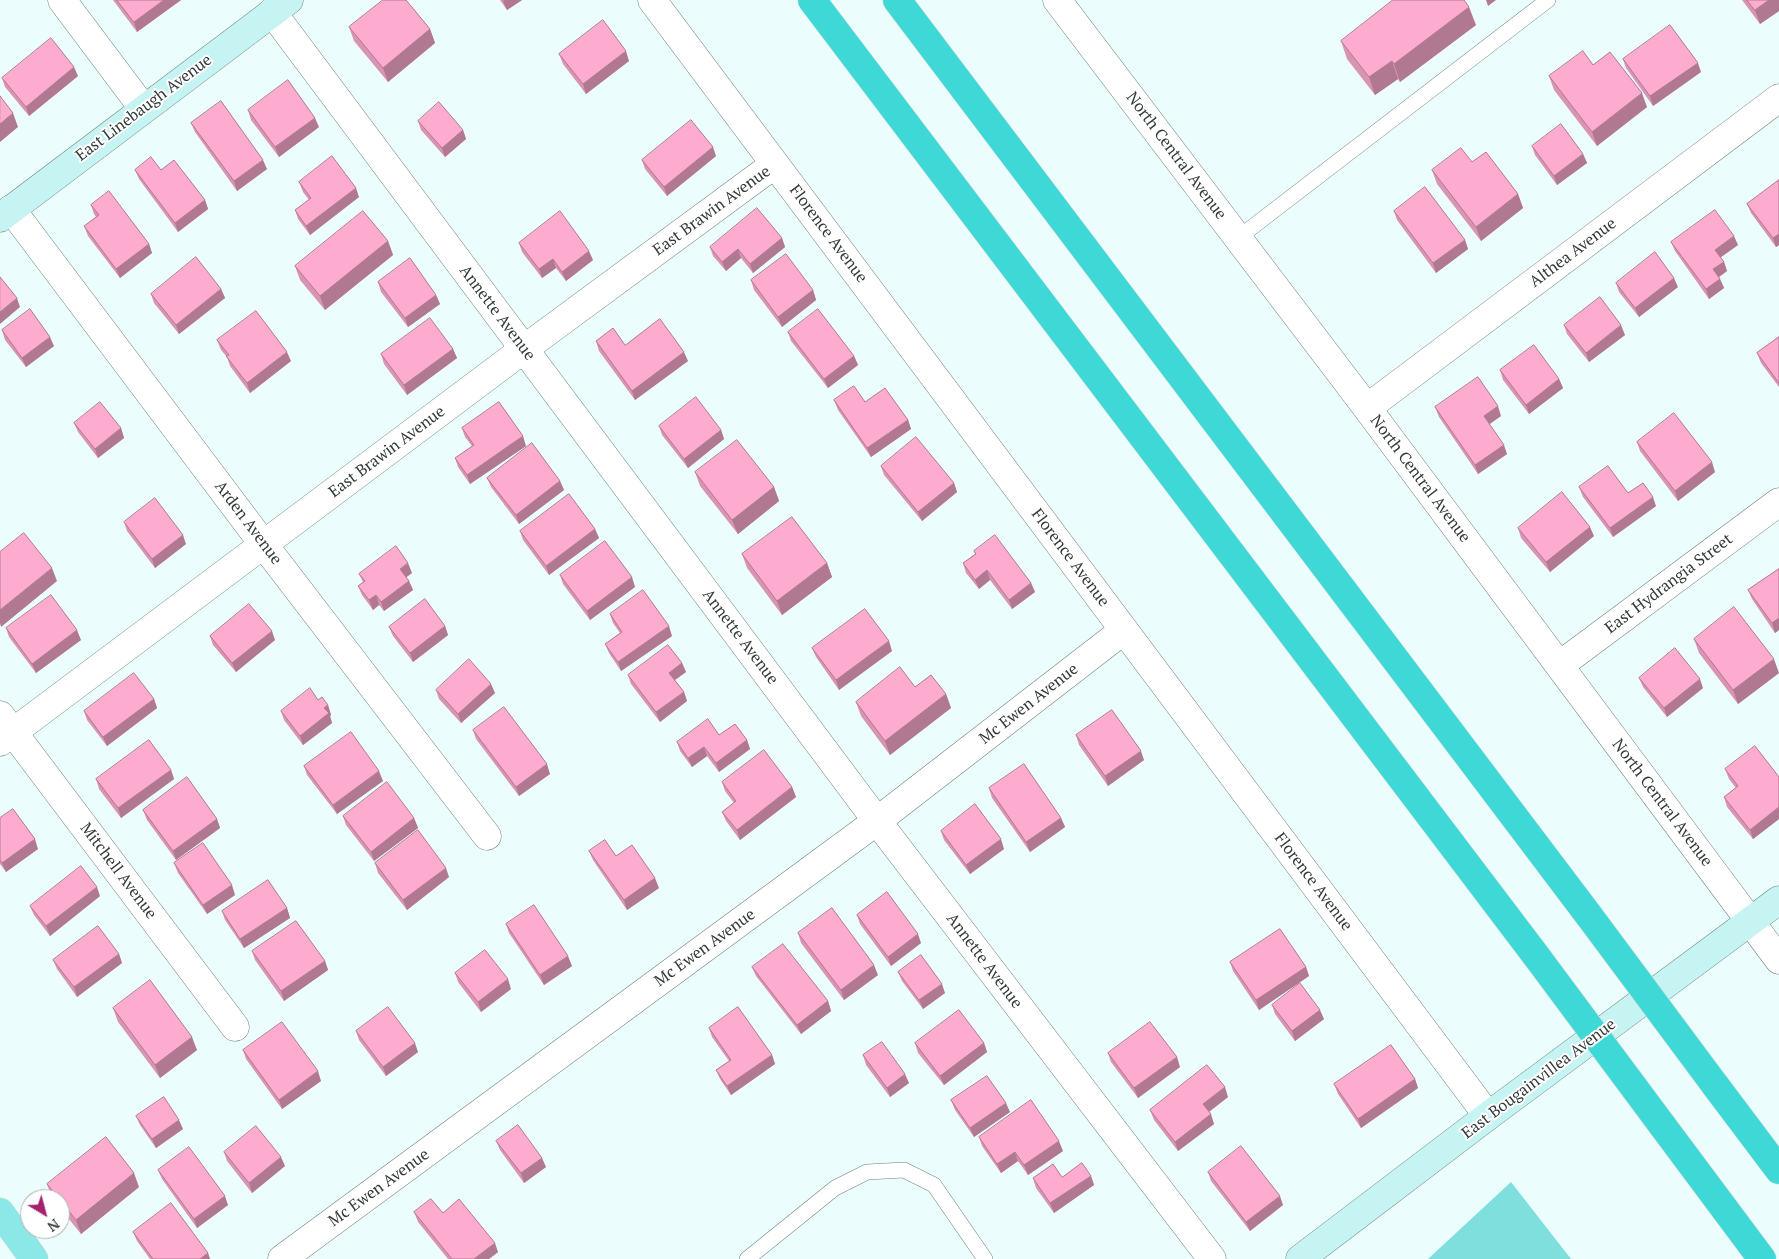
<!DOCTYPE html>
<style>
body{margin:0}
#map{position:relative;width:1779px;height:1259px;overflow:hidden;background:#ebfdfc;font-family:"PT Serif",serif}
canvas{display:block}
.north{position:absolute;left:20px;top:1189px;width:50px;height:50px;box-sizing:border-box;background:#fff;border:1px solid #adb0b0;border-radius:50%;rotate:143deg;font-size:14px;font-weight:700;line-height:20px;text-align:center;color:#323939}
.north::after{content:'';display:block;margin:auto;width:18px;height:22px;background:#a6216d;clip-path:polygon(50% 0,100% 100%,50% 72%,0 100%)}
</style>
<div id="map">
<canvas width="1779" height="1259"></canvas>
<div class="north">N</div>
</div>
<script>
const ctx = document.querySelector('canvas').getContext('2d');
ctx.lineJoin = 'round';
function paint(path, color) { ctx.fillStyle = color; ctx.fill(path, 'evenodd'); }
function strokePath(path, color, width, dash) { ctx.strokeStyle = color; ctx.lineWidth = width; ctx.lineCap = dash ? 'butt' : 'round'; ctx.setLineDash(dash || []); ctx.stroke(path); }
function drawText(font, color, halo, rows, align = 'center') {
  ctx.font = font + ' "PT Serif",serif'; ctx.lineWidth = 4; ctx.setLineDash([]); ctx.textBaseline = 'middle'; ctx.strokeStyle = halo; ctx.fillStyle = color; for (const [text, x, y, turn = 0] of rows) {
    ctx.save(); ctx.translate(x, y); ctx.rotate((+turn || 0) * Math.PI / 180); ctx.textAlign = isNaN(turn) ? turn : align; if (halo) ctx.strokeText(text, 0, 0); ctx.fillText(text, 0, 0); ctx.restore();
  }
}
paint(new Path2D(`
 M1511,1182L1571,1259H1428Z`), '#7edfdd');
const lane = new Path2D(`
 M1238,238L1548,0
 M747,1259L835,1188L867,1172L904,1170L934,1185L985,1259`);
const street = new Path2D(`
 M62,0L143,108
 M652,0L1488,1116
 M1057,0L1367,408L1779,960
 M272,12L877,821L1212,1259
 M11,209L264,545L487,836
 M1367,408L1779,98
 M1560,665L1779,502
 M0,715L235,1027
 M0,742L524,349L775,164
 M282,1259L877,821L1124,630`);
const secondary = new Path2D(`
 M0,218L289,0
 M1300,1259L1488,1116L1779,900`);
const primary = new Path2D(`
 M0,1212L34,1259`);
const highway = new Path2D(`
 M812,0L1537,957
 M897,0L1590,917
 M1715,1085L1779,1170
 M1662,1125L1762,1259`);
strokePath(lane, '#6f807f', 16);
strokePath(street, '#6f807f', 29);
strokePath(secondary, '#6f807f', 29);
strokePath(primary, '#dadbdb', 29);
strokePath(highway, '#dadbdb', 29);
strokePath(lane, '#fff', 15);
strokePath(street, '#fff', 28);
strokePath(secondary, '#c5f4f3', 28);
strokePath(primary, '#8be8e6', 28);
strokePath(highway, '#3ed9d6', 28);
const highwayBridge = new Path2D(`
 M1590,917L1715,1085
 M1537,957L1662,1125`);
strokePath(highwayBridge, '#dadbdb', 29, []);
strokePath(highwayBridge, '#3ed9d6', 28);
paint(new Path2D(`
 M113,0H181L137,32Z
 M500,0H522L507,10Z
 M1742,0H1779V11L1760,24Z
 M1476,25L1400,82L1398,79L1375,95L1347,59L1341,41Z
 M349,27L430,29L435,43L388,82L354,41Z
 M559,54L629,61L586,94L563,64Z
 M1623,59L1701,72L1653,106L1626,68Z
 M1593,65L1647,107L1597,146L1554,90L1549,76Z
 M78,76L29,116L5,87L2,78Z
 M248,110L319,127L279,157L251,120Z
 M418,121L463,130L466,139L445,157L421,130Z
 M191,123L267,169L237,191L195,132Z
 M1532,146L1583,154L1587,163L1557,185L1535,155Z
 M716,156L667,196L645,169L642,160Z
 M1472,162L1518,194L1523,208L1481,241L1437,184L1432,170Z
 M135,170H161L205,200L208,209L178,232L139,179Z
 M1779,180V245L1776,247L1751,213L1747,204Z
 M299,182L359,197L310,235L298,219L295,210L309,200L303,192Z
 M91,205L149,244L152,253L120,278L88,236L84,226L96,217L94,214Z
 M1394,211L1465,240L1468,249L1436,273L1397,220Z
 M782,238L785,247L753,273L741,258L726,271L713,256L710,247Z
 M388,241L393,255L325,310L300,280L295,266Z
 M1671,242L1738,245L1720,258L1724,262L1727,271L1719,277L1724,288L1709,299L1675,251Z
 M519,243L593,260L566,281L556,268L542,278L522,252Z
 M751,280L813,290L816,300L782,327L754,290Z
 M378,282L436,295L440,304L408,327L381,292Z
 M1616,283L1678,287L1639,317L1619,292Z
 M221,289L225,298L179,334L154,303L151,294Z
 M1564,325L1625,335L1589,362L1567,334Z
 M2,330L54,346L26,367L5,340Z
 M788,332L854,356L858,365L828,388L791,341Z
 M1779,337V387L1761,363L1757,353Z
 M217,340L291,361L250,393L230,366L227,357L221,350Z
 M596,341L688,361L635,400L599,351Z
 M453,349L457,358L407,395L384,364L381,354Z
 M1500,370L1559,379L1563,388L1529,414L1503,380Z
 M834,400L865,402L908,420L911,429L871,457L838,410Z
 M1435,407L1501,416L1489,424L1507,454L1478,474L1439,417Z
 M74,423L121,428L124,438L98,458L78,432Z
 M659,426L721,430L724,439L688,468L662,435Z
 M462,428L526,446L470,484L458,467L455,458L472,446L465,437Z
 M1637,442L1715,472L1678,501L1640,451Z
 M881,466L954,483L957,492L922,521L884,475Z
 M695,472L774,487L779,501L738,534L700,486Z
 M487,478L560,481L564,490L519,524L491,487Z
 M1579,487L1628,493L1656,506L1613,537L1583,497Z
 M124,522L186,544L155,568L127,531Z
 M1518,528L1594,536L1550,572L1521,538Z
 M595,529L599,538L549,575L523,540L520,531Z
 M974,551L1031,583L1035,592L1012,609L990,580L979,589L966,573L963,563L975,554Z
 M742,554L827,563L832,577L782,615L747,568Z
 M1779,569V630L1775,633L1752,599L1748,590Z
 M412,573L406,577L409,581L413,590L384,611L379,605L373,610L362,595L358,586L363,582L359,574Z
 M560,575L635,587L590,620L563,584Z
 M610,614L672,636L621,671L609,653L605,644L620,633L613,623Z
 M445,626L448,635L413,662L393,636L389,627Z
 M6,628L81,640L36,673L9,637Z
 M210,636L275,640L236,672L213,645Z
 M1694,639L1779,673L1738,704L1699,653Z
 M812,648L892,651L839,690L816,657Z
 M682,663L686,672L675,680L684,692L687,701L660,722L631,684L628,675Z
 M1639,678L1703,688L1667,717L1643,687Z
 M915,687L946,694L951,708L890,755L861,716L856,702Z
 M436,690L495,693L461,723L439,699Z
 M154,699L157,708L107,746L87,720L84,711Z
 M318,700L328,705L331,715L330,716L332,723L303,745L284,720L281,711Z
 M473,730L550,774L519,796L476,739Z
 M719,735L747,740L750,749L719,772L707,756L692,767L680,751L677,742Z
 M1076,735L1144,760L1108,786L1079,745Z
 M304,766L383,781L337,814L307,775Z
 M1725,769L1779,777V819L1753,839L1727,807L1724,797L1736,788L1729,779Z
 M171,770L174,779L121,818L99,789L96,779Z
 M722,782L792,787L796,797L740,840L726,821L722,812L734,803L725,791Z
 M989,788L1061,818L1065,827L1030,852L992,798Z
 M143,810L217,819L220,828L176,860L147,820Z
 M343,816L414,818L418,828L374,861L346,825Z
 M0,818L38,849L6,872L0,864Z
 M941,831L1004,849L970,874L944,840Z
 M589,851L616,856L659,888L627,910L593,860Z
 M174,863L235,895L207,914L178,873Z
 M375,863L449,877L407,910L378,873Z
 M100,896L50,936L34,915L30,906Z
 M287,908L290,918L244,948L225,920L222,911Z
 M857,915L921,943L891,966L860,924Z
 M506,924L572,966L544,985L509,933Z
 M798,933L878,975L844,1000L801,943Z
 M252,951L325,961L328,970L284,1001L255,960Z
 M119,954L122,963L77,997L57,969L53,960Z
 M1230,962L1306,967L1309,976L1259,1010L1233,971Z
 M752,967L828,1001L831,1011L801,1034L756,976Z
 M898,972L945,993L923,1009L902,981Z
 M455,973L511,989L481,1012L458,982Z
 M1272,1005L1324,1019L1295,1041L1275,1014Z
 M113,1008L197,1050L160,1078L118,1022Z
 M709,1028L772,1055L775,1064L731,1095L720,1079L716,1070L729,1061L712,1037Z
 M356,1031L418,1052L386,1076L359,1040Z
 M915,1043H984L987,1052L944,1085L918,1053Z
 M243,1050L321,1081L282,1109L246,1059Z
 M1108,1053L1180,1067L1138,1098L1111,1062Z
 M863,1055L909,1083L890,1097L866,1065Z
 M1415,1079L1418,1088L1361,1128L1338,1094L1334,1084Z
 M1228,1097L1209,1112L1214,1124L1178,1151L1154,1120L1150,1110Z
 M951,1100L1010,1112L974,1137L955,1110Z
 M136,1116L183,1129L156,1148L140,1125Z
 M979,1137L1063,1151L1028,1175L1018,1161L1001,1173L982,1146Z
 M496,1141L546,1167L524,1183L500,1150Z
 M224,1152L285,1166L252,1193L227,1161Z
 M158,1170L228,1205L197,1228L162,1179Z
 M1208,1172L1283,1205L1250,1231L1211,1181Z
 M1091,1176L1094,1185L1054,1213L1036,1188L1033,1178Z
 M47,1184L139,1187L81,1234L60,1208V1199H53L52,1198Z
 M414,1212L498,1252L489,1259H448L418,1222Z
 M133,1232L208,1253L210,1259H150L137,1241Z`), '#da94b3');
paint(new Path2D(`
 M164,0H181L137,32L134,22Z
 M504,0H522L507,10L503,1Z
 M1486,0H1496L1488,6Z
 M1769,0H1779V11L1760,24L1755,10Z
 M1469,7L1476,25L1400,82L1394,64Z
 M430,29L435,43L388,82L383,68Z
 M626,51L629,61L586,94L583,84Z
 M1392,61L1398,79L1375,95L1369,77Z
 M1698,63L1701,72L1653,106L1650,96Z
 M74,67L78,76L29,116L26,107Z
 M1642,93L1647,107L1597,146L1592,132Z
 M13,113L18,127L0,142V124Z
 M315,118L319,127L279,157L275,147Z
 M463,130L466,139L445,157L442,148Z
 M713,147L716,156L667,196L664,187Z
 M1583,154L1587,163L1557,185L1554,176Z
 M263,160L267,169L237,191L234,181Z
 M356,188L359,197L310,235L306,226Z
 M1518,194L1523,208L1481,241L1476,227Z
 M205,200L208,209L178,232L175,223Z
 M1779,234V245L1776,247L1773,238Z
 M1734,236L1738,245L1718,259L1715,250Z
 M782,238L785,247L753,273L750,264Z
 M1465,240L1468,249L1436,273L1433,263Z
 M388,241L393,255L325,310L320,296Z
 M149,244L152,253L120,278L116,269Z
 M738,249L741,258L726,271L722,262Z
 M589,251L593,260L566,281L562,272Z
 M553,259L556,268L542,278L539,269Z
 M1724,262L1727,271L1716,279L1713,269Z
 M1674,278L1678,287L1639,317L1635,308Z
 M1720,279L1724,288L1709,299L1706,289Z
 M221,289L225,298L179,334L176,325Z
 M813,290L816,300L782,327L778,317Z
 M436,295L440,304L408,327L405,318Z
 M17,298L20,307L0,324V312Z
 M1621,325L1625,335L1589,362L1586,353Z
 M50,337L54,346L26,367L22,358Z
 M453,349L457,358L407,395L404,385Z
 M287,352L291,361L250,393L247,383Z
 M684,352L688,361L635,400L632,391Z
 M854,356L858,365L828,388L824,379Z
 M1559,379L1563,388L1529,414L1526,405Z
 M1498,406L1501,416L1487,426L1484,416Z
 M908,420L911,429L871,457L867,448Z
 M121,428L124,438L98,458L95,449Z
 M721,430L724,439L688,468L684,459Z
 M523,436L526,446L470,484L467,475Z
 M1504,445L1507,454L1478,474L1475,465Z
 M1712,462L1715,472L1678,501L1675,491Z
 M560,481L564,490L519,524L516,515Z
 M954,483L957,492L922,521L918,512Z
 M774,487L779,501L738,534L732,520Z
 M1653,497L1656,506L1613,537L1610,528Z
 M1590,527L1594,536L1550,572L1546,562Z
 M595,529L599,538L549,575L546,566Z
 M183,535L186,544L155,568L152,559Z
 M408,563L412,573L404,579L400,569Z
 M827,563L832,577L782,615L777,601Z
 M52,568L57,581L1,627L0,623V610Z
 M987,570L990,580L979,589L975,580Z
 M632,577L635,587L590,620L587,611Z
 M409,581L413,590L384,611L381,602Z
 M1031,583L1035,592L1012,609L1009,600Z
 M376,595L379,605L373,610L369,600Z
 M1779,618V630L1775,633L1772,623Z
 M445,626L448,635L413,662L410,653Z
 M669,626L672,636L621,671L618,662Z
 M77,630L81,640L36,673L32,664Z
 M272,631L275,640L236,672L232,663Z
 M889,641L892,651L839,690L836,680Z
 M1774,659L1779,673L1738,704L1733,690Z
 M682,663L686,672L672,682L669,673Z
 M1700,679L1703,688L1667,717L1664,708Z
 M491,684L495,693L461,723L458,714Z
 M684,692L687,701L660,722L656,712Z
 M946,694L951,708L890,755L885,741Z
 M154,699L157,708L107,746L103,737Z
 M328,705L331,715L330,716L332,723L303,745L300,736L324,708Z
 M747,740L750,749L719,772L716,763Z
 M704,747L707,756L692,767L688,758Z
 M1141,751L1144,760L1108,786L1105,776Z
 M547,764L550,774L519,796L516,787Z
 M171,770L174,779L121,818L118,808Z
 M379,771L383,781L337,814L333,805Z
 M792,787L796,797L740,840L737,830Z
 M1779,807V819L1753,839L1750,830Z
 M414,818L418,828L374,861L371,852Z
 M1061,818L1065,827L1030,852L1026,842Z
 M217,819L220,828L176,860L173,851Z
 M35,839L38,849L6,872L2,863Z
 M1001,839L1004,849L970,874L966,865Z
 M446,868L449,877L407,910L403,900Z
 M655,878L659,888L627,910L624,900Z
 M232,885L235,895L207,914L203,905Z
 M97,887L100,896L50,936L46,926Z
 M287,908L290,918L244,948L240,939Z
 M918,934L921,943L891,966L888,957Z
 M119,954L122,963L77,997L74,987Z
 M568,956L572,966L544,985L540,975Z
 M325,961L328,970L284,1001L281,991Z
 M874,965L878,975L844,1000L841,990Z
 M1306,967L1309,976L1259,1010L1256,1000Z
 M508,979L511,989L481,1012L478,1002Z
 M942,984L945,993L923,1009L919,1000Z
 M828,1001L831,1011L801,1034L797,1025Z
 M1320,1010L1324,1019L1295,1041L1292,1031Z
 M192,1037L197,1050L160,1078L155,1065Z
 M415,1043L418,1052L386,1076L383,1067Z
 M984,1043L987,1052L944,1085L940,1076Z
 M772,1055L775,1064L731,1095L727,1086Z
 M1177,1057L1180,1067L1138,1098L1134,1088Z
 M318,1071L321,1081L282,1109L279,1100Z
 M905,1074L909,1083L890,1097L887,1088Z
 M1415,1079L1418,1088L1361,1128L1358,1119Z
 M1225,1087L1228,1097L1206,1114L1203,1104Z
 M1006,1103L1010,1112L974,1137L970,1128Z
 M1211,1114L1214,1124L1178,1151L1175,1142Z
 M179,1120L183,1129L156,1148L152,1139Z
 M1059,1141L1063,1151L1028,1175L1024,1165Z
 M1015,1152L1018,1161L1001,1173L997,1164Z
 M281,1157L285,1166L252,1193L249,1183Z
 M542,1158L546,1167L524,1183L521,1173Z
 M134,1173L139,1187L81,1234L76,1220Z
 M1091,1176L1094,1185L1054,1213L1050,1203Z
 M225,1196L228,1205L197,1228L194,1219Z
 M1280,1196L1283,1205L1250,1231L1246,1222Z
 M495,1243L498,1252L489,1259H474Z
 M208,1253L210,1259H200Z`), '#b17892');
const building = new Path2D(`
 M117,0H164L134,22Z
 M383,0H406L430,29L383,68L349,27Z
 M1393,0H1464L1469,7L1394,64L1392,61L1369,77L1341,41Z
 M1747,0H1769L1755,10Z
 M603,20L626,51L583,84L559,54Z
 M1670,25L1698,63L1650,96L1623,59Z
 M51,38L74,67L26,107L2,78Z
 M1583,51L1593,65L1610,52L1642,93L1592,132L1549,76Z
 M288,80L315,118L275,147L248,110Z
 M0,96L13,113L0,124Z
 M221,101L263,160L234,181L191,123Z
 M439,102L463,130L442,148L418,121Z
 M691,120L713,147L664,187L642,160Z
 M1561,124L1583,154L1554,176L1532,146Z
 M1461,148L1472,162L1486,152L1518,194L1476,227L1432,170Z
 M332,156L356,188L306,226L295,210L311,198L299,182Z
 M151,157L161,170L174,160L205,200L175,223L135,170Z
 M1779,180V234L1773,238L1747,204Z
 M1425,187L1465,240L1433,263L1394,211Z
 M109,191L149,244L116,269L84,226L99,215L91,205Z
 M757,208L782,238L750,264L738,249L722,262L710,247Z
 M1715,210L1734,236L1715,250L1724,262L1713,269L1720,279L1706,289L1671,242Z
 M363,211L388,241L320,296L295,266Z
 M560,211L589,251L562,272L553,259L539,269L519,243Z
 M1655,252L1674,278L1635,308L1616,283Z
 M786,254L813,290L778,317L751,280Z
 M196,257L221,289L176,325L151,294Z
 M410,258L436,295L405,318L378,282Z
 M0,277L17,298L0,312Z
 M1600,297L1621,325L1586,353L1564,325Z
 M30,309L50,337L22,358L2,330Z
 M818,309L854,356L824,379L788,332Z
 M256,311L287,352L247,383L226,356L229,355L217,340Z
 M430,318L453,349L404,385L381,354Z
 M660,319L684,352L632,391L596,341L613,328L625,345Z
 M1779,337V383L1757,353Z
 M1534,345L1559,379L1526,405L1500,370Z
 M1478,377L1498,406L1484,416L1504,445L1475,465L1435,407Z
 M854,386L865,402L885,388L908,420L867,448L834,400Z
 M696,397L721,430L684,459L659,426Z
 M100,402L121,428L95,449L74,423Z
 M499,402L523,436L467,475L455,458L474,445L462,428Z
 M1674,413L1712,462L1675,491L1637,442Z
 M916,437L954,483L918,512L881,466Z
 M737,440L774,487L732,520L695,472Z
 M532,443L560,481L516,515L487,478Z
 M1608,466L1628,493L1643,483L1653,497L1610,528L1579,487Z
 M1562,492L1590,527L1546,562L1518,528Z
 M569,494L595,529L546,566L520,531Z
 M155,498L183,535L152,559L124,522Z
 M792,517L827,563L777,601L742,554Z
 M24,533L52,568L0,610V552Z
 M995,535L1031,583L1009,600L987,570L975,580L963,563L976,554L974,551Z
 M605,541L632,577L587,611L560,575Z
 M396,546L408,563L400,569L409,581L381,602L376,595L369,600L358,586L365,581L359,574Z
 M1779,569V618L1772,623L1748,590Z
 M643,590L669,626L618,662L605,644L622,632L610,614Z
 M51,595L77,630L32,664L6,628Z
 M425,599L445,626L410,653L389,627Z
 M249,604L272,631L232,663L210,636Z
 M1734,607L1774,659L1733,690L1694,639Z
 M865,609L889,641L836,680L812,648Z
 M668,645L682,663L669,673L684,692L656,712L628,675Z
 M1675,648L1700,679L1664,708L1639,678Z
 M469,659L491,684L458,714L436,690Z
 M900,667L915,687L931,675L946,694L885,741L856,702Z
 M134,673L154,699L103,737L84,711Z
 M310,688L318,700L322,697L328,705L324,708L329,713L300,736L281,711Z
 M504,707L547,764L516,787L473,730Z
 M1112,710L1141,751L1105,776L1076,735Z
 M708,719L719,735L735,724L747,740L716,763L704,747L688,758L677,742Z
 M351,732L379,771L333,805L304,766Z
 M149,740L171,770L118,808L96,779Z
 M1755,746L1779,777V807L1750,830L1724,797L1738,786L1725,769Z
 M764,750L792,787L737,830L722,812L736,801L722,782Z
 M1024,764L1061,818L1026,842L989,788Z
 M187,777L217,819L173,851L143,810Z
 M387,782L414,818L371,852L343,816Z
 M975,804L1001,839L966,865L941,831Z
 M13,809L35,839L2,863L0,860V818Z
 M418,830L446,868L403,900L375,863Z
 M605,840L616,856L632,845L655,878L624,900L589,851Z
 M203,843L232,885L203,905L174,863Z
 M81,866L97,887L46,926L30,906Z
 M268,880L287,908L240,939L222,911Z
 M887,892L918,934L888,957L857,915Z
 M534,905L568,956L540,975L506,924Z
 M832,908L874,965L841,990L798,933Z
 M296,921L325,961L281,991L252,951Z
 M98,926L119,954L74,987L53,960Z
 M1280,929L1306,967L1256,1000L1230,962Z
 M783,944L828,1001L797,1025L752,967Z
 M485,950L508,979L478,1002L455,973Z
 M921,955L942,984L919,1000L898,972Z
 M150,980L192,1037L155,1065L113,1008Z
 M1300,983L1320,1010L1292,1031L1272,1005Z
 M388,1007L415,1043L383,1067L356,1031Z
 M738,1007L772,1055L727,1086L716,1070L731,1060L709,1028Z
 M959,1010L984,1043L940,1076L915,1043Z
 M282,1022L318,1071L279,1100L243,1050Z
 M1150,1022L1177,1057L1134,1088L1108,1053Z
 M882,1042L905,1074L887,1088L863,1055Z
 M1391,1045L1415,1079L1358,1119L1334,1084Z
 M1207,1065L1225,1087L1203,1104L1211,1114L1175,1142L1150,1110Z
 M987,1076L1006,1103L970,1128L951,1100Z
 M164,1097L179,1120L152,1139L136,1116Z
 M1031,1100L1059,1141L1024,1165L1015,1152L997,1164L979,1137Z
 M518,1125L542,1158L521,1173L496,1141Z
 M256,1126L281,1157L249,1183L224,1152Z
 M106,1137L134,1173L76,1220L60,1200V1199H59L47,1184Z
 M1241,1146L1280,1196L1246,1222L1208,1172Z
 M189,1147L225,1196L194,1219L158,1170Z
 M1082,1163L1091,1176L1050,1203L1033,1178L1053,1164L1062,1177Z
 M431,1199L443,1213L459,1199L495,1243L474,1259H452L414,1212Z
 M171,1203L208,1253L200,1259H153L133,1232Z`);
paint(building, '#fdacd0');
strokePath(building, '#b17892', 1);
drawText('16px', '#323939', '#fff', [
 ["East Linebaugh Avenue",144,108,-37],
 ["North Central Avenue",1176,156,53],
 ["East Brawin Avenue",712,211,-36],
 ["Florence Avenue",828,234,53],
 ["Althea Avenue",1573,253,-37],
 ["Annette Avenue",497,313,53],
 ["East Brawin Avenue",387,452,-37],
 ["North Central Avenue",1420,479,53],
 ["Arden Avenue",248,523,53],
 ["Florence Avenue",1070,558,53],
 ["East Hydrangia Street",1669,584,-37],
 ["Annette Avenue",740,637,53],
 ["Mc Ewen Avenue",1029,704,-38],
 ["North Central Avenue",1662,803,53],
 ["Mitchell Avenue",118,871,53],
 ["Florence Avenue",1313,882,53],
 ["Mc Ewen Avenue",705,948,-36],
 ["Annette Avenue",984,961,53],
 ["East Bougainvillea Avenue",1539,1079,-37],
 ["Mc Ewen Avenue",379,1188,-36]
]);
</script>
